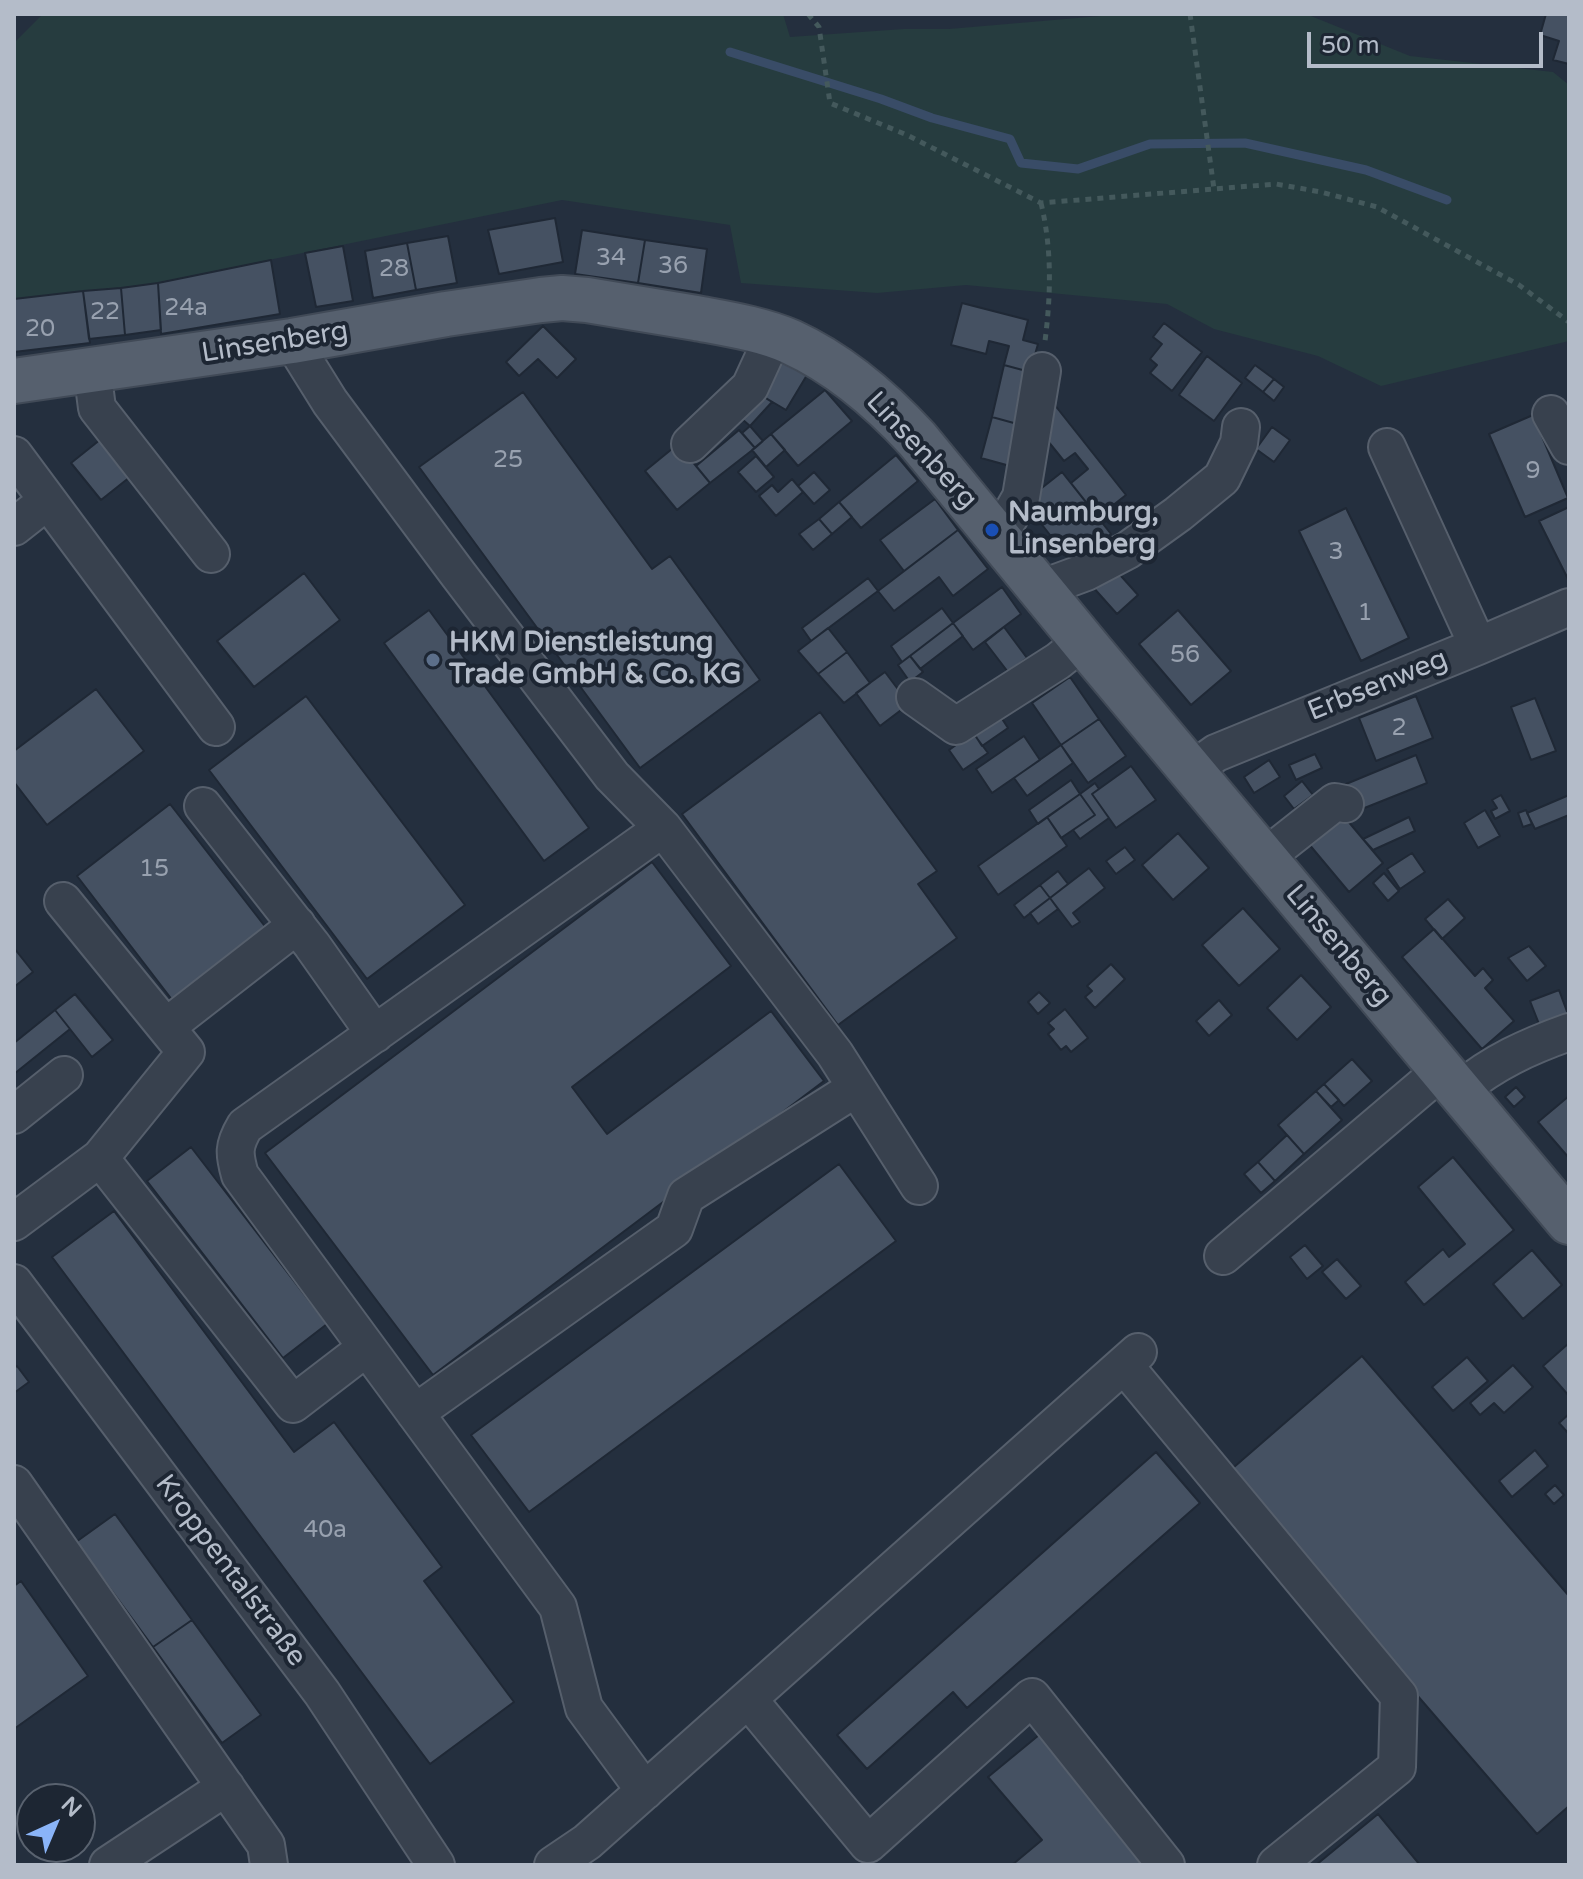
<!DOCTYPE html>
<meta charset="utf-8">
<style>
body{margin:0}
#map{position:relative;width:1583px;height:1879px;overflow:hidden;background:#242f3e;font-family:"Varela Round",sans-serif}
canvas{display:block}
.frame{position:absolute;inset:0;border:16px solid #b4bcc9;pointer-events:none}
.north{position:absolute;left:16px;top:1783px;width:80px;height:80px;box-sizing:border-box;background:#1d2633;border:2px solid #59626f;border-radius:50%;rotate:44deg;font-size:22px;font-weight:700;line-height:32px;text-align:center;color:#b4bcc9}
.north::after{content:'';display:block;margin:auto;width:28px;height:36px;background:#8ab4f8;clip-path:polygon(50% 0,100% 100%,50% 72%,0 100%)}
.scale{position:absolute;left:1307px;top:32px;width:236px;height:36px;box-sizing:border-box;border:4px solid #b4bcc9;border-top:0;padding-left:10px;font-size:24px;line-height:28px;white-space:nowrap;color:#b4bcc9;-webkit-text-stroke:6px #1d2633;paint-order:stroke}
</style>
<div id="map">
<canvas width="1583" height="1879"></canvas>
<div class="frame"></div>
<div class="north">N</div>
<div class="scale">50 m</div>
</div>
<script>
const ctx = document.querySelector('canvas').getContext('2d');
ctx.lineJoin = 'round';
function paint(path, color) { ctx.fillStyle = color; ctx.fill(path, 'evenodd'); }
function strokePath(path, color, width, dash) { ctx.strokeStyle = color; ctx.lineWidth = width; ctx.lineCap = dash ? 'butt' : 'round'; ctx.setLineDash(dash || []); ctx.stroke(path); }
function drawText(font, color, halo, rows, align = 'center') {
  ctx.font = font + ' "Varela Round",sans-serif'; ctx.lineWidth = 8; ctx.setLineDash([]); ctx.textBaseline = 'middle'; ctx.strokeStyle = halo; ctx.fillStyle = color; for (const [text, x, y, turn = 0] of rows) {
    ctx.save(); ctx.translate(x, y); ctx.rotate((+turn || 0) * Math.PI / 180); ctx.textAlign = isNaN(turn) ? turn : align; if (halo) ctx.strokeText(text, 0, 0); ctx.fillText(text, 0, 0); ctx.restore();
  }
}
paint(new Path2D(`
 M43,14H783L790,37L904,29H949L1124,14H1306L1410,56L1553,72L1569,85V341L1381,386L1318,356L1214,329L1167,304L966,285L877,293L741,283L730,225L562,200L151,284L14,299V43Z`), '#263c3f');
strokePath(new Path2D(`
 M730,52L881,99L932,118L1010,139L1021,163L1078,169L1150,144L1245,143L1366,170L1447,200`), '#394c67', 9);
const building = new Path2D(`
 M1546,14H1569V64L1553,60L1559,41L1540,35Z
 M555,218L563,262L499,274L488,230Z
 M582,230L645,240L638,283L575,274Z
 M448,236L457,283L416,290L407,243Z
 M645,240L707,249L701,293L638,283Z
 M407,243L416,290L373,298L365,251Z
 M343,246L353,301L316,307L305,253Z
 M271,260L280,314L161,334L158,283Z
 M158,283L161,330L125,335L121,288Z
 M121,288L125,335L89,339L83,291Z
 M83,291L90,343L14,352V299Z
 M962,303L1028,320L1023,340L1038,344L1030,372L1004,365L1009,346L989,341L986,354L951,345Z
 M1164,323L1202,352L1172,391L1150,373L1157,365L1150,359L1162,344L1153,337Z
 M543,326L576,359L557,378L538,359L519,376L506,362Z
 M775,356L807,375L786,410L754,391Z
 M1207,356L1242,383L1214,421L1179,395Z
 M1004,365L1030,372L1021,425L992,417Z
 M1255,365L1274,379L1263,392L1245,378Z
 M1274,379L1284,387L1274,401L1263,392Z
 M825,390L852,421L798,466L771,434Z
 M754,391L772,402L750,426L735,413Z
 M523,392L652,569L670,556L760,680L640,768L419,467Z
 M1050,399L1126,495L1098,517L1071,483L1088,469L1075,453L1064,461L1039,430L1053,419L1042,405Z
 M1533,415L1568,498L1525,517L1489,434Z
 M992,417L1021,425L1010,466L981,458Z
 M750,426L763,441L755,448L742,433Z
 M1272,427L1290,440L1274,462L1256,449Z
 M739,430L755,448L710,483L696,466Z
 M111,431L140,469L101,500L71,463Z
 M771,434L785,450L766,467L752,450Z
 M678,444L710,483L677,510L645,471Z
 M896,455L918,481L861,528L839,502Z
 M756,456L774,477L756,492L738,472Z
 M814,472L830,490L814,504L798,486Z
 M1062,472L1111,534L1073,564L1024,502Z
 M792,479L803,492L776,516L759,496L772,485L778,492Z
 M935,499L958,530L904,571L880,540Z
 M839,502L852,517L832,534L819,519Z
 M1569,507V581L1539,521Z
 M1346,508L1409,638L1361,661L1299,531Z
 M819,519L832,534L813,550L799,534Z
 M958,530L988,569L953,596L939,577L894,611L878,591Z
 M1113,567L1138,595L1117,614L1092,586Z
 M304,573L340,620L254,687L217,641Z
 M868,578L878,591L811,641L802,628Z
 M1002,587L1021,614L973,650L953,623Z
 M942,608L953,623L902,662L891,646Z
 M429,610L589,828L544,861L384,643Z
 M1178,610L1231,671L1191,705L1139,644Z
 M953,623L963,636L920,669L910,656Z
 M1004,627L1027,658L1008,672L985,642Z
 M828,628L847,652L818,674L798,651Z
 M847,652L870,683L844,703L818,674Z
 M910,656L923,672L910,682L898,665Z
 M885,672L909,704L880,726L856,693Z
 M1070,677L1099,719L1061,745L1032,703Z
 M96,689L144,751L47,825L14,782V751Z
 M306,696L465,905L367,979L209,770Z
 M1416,696L1433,738L1376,761L1359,718Z
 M1535,698L1556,751L1531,760L1511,707Z
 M997,711L1008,728L982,746L971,729Z
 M820,712L937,871L918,884L957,938L838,1025L682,814Z
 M1099,719L1126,756L1088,783L1061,745Z
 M973,733L988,753L963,770L949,750Z
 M1024,736L1040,760L992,793L976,769Z
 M1061,745L1073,763L1027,796L1014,778Z
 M1315,754L1322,768L1296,780L1289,765Z
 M1416,755L1427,783L1357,811L1346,784Z
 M1269,760L1280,777L1254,793L1244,777Z
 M1131,766L1156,800L1116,828L1092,794Z
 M1071,780L1080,794L1038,824L1029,810Z
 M1302,781L1313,795L1294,809L1284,796Z
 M1095,783L1099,789L1092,794L1109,818L1080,839L1073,830L1095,815L1080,794Z
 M1080,794L1095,815L1061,838L1047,817Z
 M1501,795L1510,811L1495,819L1491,811L1497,808L1492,800Z
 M1569,795V815L1535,829L1527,813Z
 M170,804L267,929L173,1001L77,876Z
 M1485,810L1500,836L1478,848L1464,823Z
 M1526,810L1532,824L1523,827L1518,813Z
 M1342,814L1383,863L1349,892L1308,843Z
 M1047,817L1067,846L998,895L978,866Z
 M1409,817L1415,831L1373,850L1363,839Z
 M1178,833L1209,868L1173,900L1142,865Z
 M1125,847L1135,860L1116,874L1106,861Z
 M1412,853L1425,872L1400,889L1387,869Z
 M652,862L731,966L572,1087L607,1134L771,1011L824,1081L433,1375L265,1153Z
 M1089,868L1105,888L1073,913L1080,922L1072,927L1050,898Z
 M1058,871L1068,884L1050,898L1040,885Z
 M1384,873L1399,891L1388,901L1373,883Z
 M1040,885L1050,898L1024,918L1014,905Z
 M1050,898L1058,909L1038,924L1030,913Z
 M1448,899L1465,918L1442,939L1425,919Z
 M1243,908L1280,949L1239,986L1202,945Z
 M1434,929L1475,976L1483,968L1493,980L1485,988L1514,1021L1482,1049L1402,957Z
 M1529,946L1546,966L1527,981L1508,958Z
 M14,948L33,972L14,987Z
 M1111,964L1125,979L1095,1008L1085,997L1092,991L1087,986Z
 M1301,975L1331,1007L1297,1040L1267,1008Z
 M1559,990L1569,1017L1541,1029L1530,1001Z
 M1039,992L1050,1003L1038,1014L1028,1002Z
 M75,994L113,1040L92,1057L55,1010Z
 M1219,1000L1232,1015L1209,1036L1196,1021Z
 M1065,1009L1088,1038L1071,1052L1066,1046L1061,1050L1048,1034L1054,1029L1048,1023Z
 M55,1010L70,1029L14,1074V1043Z
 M1352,1059L1372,1081L1344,1106L1324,1084Z
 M1324,1084L1339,1100L1331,1107L1316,1091Z
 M1516,1087L1525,1097L1514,1107L1505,1097Z
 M1316,1091L1342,1120L1304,1154L1278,1125Z
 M1569,1096V1158L1538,1122Z
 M1287,1135L1304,1154L1275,1181L1258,1162Z
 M191,1147L327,1324L283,1358L147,1181Z
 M1453,1157L1514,1230L1424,1305L1405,1282L1443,1249L1449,1257L1465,1244L1418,1187Z
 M1258,1162L1275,1181L1261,1193L1244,1174Z
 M839,1164L896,1241L529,1512L471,1435Z
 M114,1211L294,1452L334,1422L442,1567L424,1581L514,1702L430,1764L52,1257Z
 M1305,1245L1323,1266L1307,1279L1290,1257Z
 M1532,1250L1562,1285L1523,1319L1493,1284Z
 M1337,1259L1361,1286L1346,1299L1322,1272Z
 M1569,1343V1396L1543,1366Z
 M1362,1356L1569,1596V1806L1537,1834L1226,1474Z
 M1467,1357L1488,1381L1453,1411L1432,1387Z
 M1513,1365L1533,1387L1504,1413L1494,1403L1480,1415L1470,1403Z
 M17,1366L29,1382L14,1393V1368Z
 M1569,1414V1434L1559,1423Z
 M1535,1450L1548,1466L1512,1497L1499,1481Z
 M1156,1452L1200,1503L967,1708L953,1692L867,1769L837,1735Z
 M1555,1485L1564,1495L1554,1504L1545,1494Z
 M115,1514L192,1620L153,1647L76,1542Z
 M21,1581L88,1676L14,1729V1586Z
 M192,1620L261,1715L222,1743L153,1647Z
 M1039,1735L1149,1865H1012L1042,1840L988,1777Z
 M1378,1814L1420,1865H1316Z`);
paint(building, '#455162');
strokePath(building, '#1f2835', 2);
const minor = new Path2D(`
 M292,341L330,402L458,574L612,776L663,828L835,1054L919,1186
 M92,369L97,408L211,554
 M1551,414L1569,446
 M690,444L750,387L767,350L770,334
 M1387,447L1478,646
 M14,455L216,727
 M14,527L47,501
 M992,530L1009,518L1021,497L1042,371
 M1040,589L1086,572L1128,550L1178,514L1222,478L1239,443L1241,427
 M915,697L956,726L1058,661L1083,641
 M1191,771L1216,753L1478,646L1569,607
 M203,806L312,945L375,1034
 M1264,858L1335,802L1345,804
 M166,1027L297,925
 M1460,1090C1494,1062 1527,1047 1569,1032
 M14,1115L64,1075
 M100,1158L293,1404L366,1348
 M14,1222L100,1158L186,1052L63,901
 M1223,1256L1442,1070
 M14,1283L322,1693L436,1865
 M1124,1365L1399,1696L1397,1767L1276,1865
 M415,1413L674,1229L686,1196L856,1088
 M14,1484L266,1845L269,1865
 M748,1699L868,1844L1032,1697L1166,1865
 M645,1791L584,1708L558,1607L240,1175C234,1154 233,1146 245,1126L663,828
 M108,1865L226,1787
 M553,1865L587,1842L1138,1352`);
const major = new Path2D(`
 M14,381L292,341L446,314L541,300L562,298L587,300C623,306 659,312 696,318C728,324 761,329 791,342C839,364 882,401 917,439L1091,651L1569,1222`);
strokePath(minor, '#565f6c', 40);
strokePath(major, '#414a57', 48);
strokePath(new Path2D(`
 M808,14L819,27L830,103L907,135L1041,203L1276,184L1321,192L1377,207L1519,285L1569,322
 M1190,14L1214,189
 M1041,203C1052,249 1051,294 1045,341`), '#44595c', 5, [6, 6]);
strokePath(minor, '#38414e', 36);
strokePath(major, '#56606e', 44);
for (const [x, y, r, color] of [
 [992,530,8,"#1a4fb4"],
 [433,660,8,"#5c6f8a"]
]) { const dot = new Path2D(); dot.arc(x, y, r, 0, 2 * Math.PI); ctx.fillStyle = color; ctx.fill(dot); strokePath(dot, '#1d2633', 3); }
drawText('24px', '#98a1af', null, [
 ["34",611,259],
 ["36",673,267],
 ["28",394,270],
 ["24a",186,309],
 ["22",105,313],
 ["20",40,330],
 ["25",508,461],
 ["9",1533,472],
 ["3",1336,553],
 ["1",1365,614],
 ["56",1185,656],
 ["2",1399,729],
 ["15",154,870],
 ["40a",325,1531]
]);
drawText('28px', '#b4bcc9', '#1d2633', [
 ["Linsenberg",275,343,-9],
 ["Linsenberg",921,451,47],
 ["Erbsenweg",1378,686,-22],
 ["Linsenberg",1338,946,50],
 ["Kroppentalstraße",230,1571,53]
]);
drawText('bold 28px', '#b4bcc9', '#1d2633', [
 ["Naumburg,",1008,514],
 ["Linsenberg",1008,546],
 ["HKM Dienstleistung",449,644],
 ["Trade GmbH & Co. KG",449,676]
], 'left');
</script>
